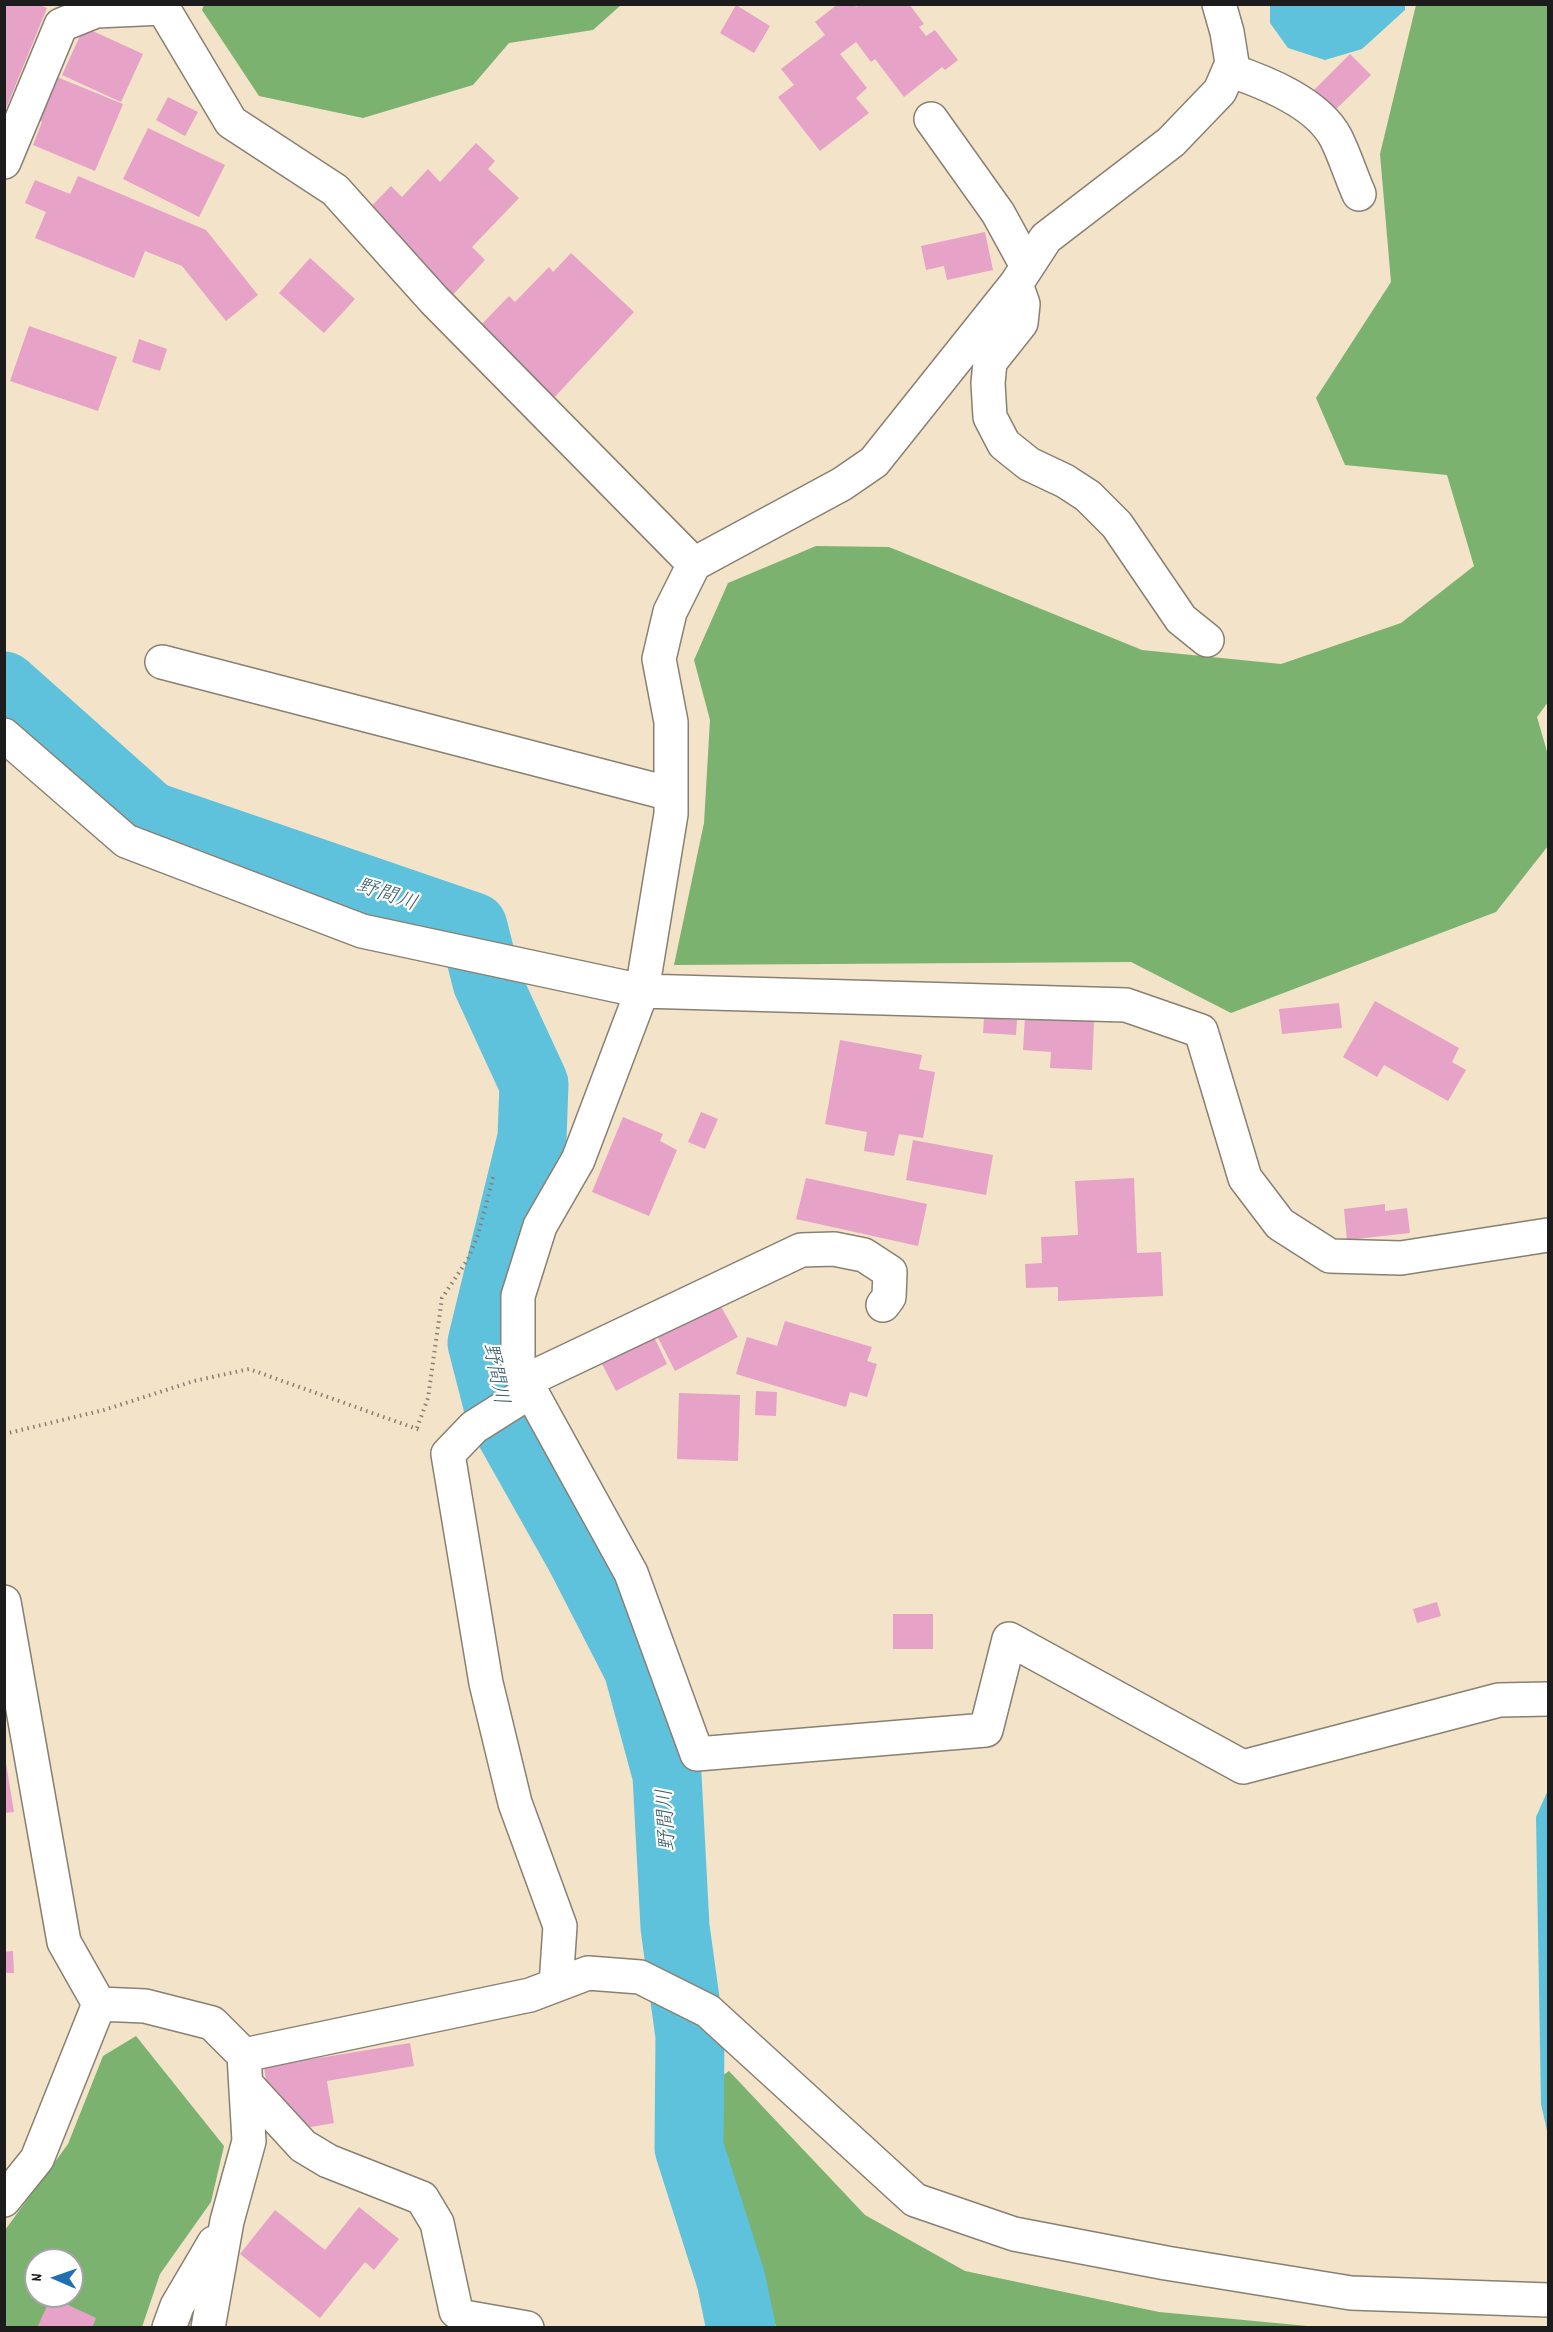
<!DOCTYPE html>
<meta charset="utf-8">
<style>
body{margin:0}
#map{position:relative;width:1553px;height:2332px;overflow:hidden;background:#f3e3c8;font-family:Dekko,sans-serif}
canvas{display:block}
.frame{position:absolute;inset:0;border:6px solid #1c1c1c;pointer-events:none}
.north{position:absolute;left:24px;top:2248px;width:60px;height:60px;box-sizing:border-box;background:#fff;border:2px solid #a4a4a4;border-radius:50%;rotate:272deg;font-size:16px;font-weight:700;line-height:24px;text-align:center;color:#1c1c1c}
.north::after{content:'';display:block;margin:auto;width:21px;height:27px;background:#1f6fb2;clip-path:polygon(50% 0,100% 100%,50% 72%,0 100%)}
</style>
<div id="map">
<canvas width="1553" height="2332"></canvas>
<div class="frame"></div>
<div class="north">N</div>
</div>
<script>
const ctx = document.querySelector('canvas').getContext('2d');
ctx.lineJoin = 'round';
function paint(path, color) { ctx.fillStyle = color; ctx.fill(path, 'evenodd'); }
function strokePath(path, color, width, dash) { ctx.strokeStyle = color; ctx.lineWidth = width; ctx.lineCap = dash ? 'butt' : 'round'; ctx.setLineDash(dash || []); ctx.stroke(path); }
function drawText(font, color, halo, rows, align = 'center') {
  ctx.font = font + ' Dekko,"Klee One",sans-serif'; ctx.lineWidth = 4.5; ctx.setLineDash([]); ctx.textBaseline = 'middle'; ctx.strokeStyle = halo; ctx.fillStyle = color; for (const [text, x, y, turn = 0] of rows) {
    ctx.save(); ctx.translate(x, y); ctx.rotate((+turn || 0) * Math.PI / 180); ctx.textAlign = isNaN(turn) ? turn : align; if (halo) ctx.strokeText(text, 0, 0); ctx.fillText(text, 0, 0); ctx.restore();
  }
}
paint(new Path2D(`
 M204,5V4L621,5L593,30L509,43L473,85L363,118L259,96L202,10Z
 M1416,5H1548V702L1537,717L1548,755V846L1496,912L1231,1013L1131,962L674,965L704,823L710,720L694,660L728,583L816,546L889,547L1142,650L1281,664L1401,623L1474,566L1447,475L1345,465L1316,398L1391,282L1380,154Z
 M136,2036L224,2146L211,2202L160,2274L142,2327L5,2328V2230L68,2144L103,2056ZM36,2260H72V2296H36Z
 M729,2071L865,2215L965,2271L1159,2312L1318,2327H776L722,2150L712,2083Z`), '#7bb26f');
paint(new Path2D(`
 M1270,5L1405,4V10L1362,49L1325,60L1288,48L1270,23Z
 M1548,1790V2135L1541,2104L1536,1817Z`), '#5ec2dc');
strokePath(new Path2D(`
 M4,686L150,816L473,927L487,982L534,1084L532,1138L482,1343L500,1413L580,1555L638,1668L667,1775L675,1927L690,2036L689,2148L731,2280L741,2328`), '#5ec2dc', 69);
paint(new Path2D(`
 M4,4H37L47,8L5,111Z
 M838,4H854L856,7L860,4H909L924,24L919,27L926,36L935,30L958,60L945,70L942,67L904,97L875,59L871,62L856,42L840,54L867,88L856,98L869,113L820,151L778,97L794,85L781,69L825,35L815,22Z
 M736,5L770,26L754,53L720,33Z
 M84,27L143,54L121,102L62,75Z
 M1350,54L1371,75L1329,116L1309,95Z
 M52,75L123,104L95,171L33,145L42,122L34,119Z
 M168,97L198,112L185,136L156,120Z
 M148,128L225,165L199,217L123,179Z
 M476,143L495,161L488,169L519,198L472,247L485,260L449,299L362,216L391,186L402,197L428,169L440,182Z
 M78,176L206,230L258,295L226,321L182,266L145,251L134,278L35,238L46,212L25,203L35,180L70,194Z
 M985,232L993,270L947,280L944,266L926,270L921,246Z
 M571,253L634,312L551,401L476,330L509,296L515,302L549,267L553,272Z
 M310,258L355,299L324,333L279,293Z
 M29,326L117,357L98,411L10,381Z
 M139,339L167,349L160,371L132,362Z
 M1375,1001L1459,1048L1452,1062L1466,1070L1448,1101L1384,1065L1377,1077L1343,1057Z
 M1339,1003L1342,1028L1282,1034L1279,1009Z
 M1025,1017L1094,1020L1092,1070L1050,1068L1051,1052L1023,1050Z
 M984,1018L1017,1020L1016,1035L983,1033Z
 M840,1040L922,1055L919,1069L935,1072L923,1138L899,1134L894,1156L864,1151L867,1132L825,1124Z
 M701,1112L718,1119L705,1149L688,1142Z
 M623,1117L663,1134L660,1141L677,1150L649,1216L592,1192Z
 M913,1140L993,1155L986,1195L906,1180Z
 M806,1178L927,1204L918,1246L796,1219Z
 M1134,1178L1137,1253L1161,1252L1163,1296L1058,1301V1287L1026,1288L1025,1264L1042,1263L1041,1237L1078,1235L1075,1181Z
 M1385,1204V1211L1407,1208L1410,1233L1347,1240L1344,1209Z
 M718,1301L738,1337L675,1371L656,1334Z
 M785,1321L872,1347L867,1361L877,1364L867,1397L850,1392L846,1407L736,1374L747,1337L777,1346Z
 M654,1337L667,1364L616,1391L602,1364Z
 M756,1391L777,1392L776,1416L755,1415Z
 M679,1393L740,1395L738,1461L677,1459Z
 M1437,1602L1441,1616L1417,1623L1413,1609Z
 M893,1614H933V1649H893Z
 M4,1751L14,1812L4,1813Z
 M13,1951L14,1973H4V1952Z
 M410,2043L414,2066L327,2081L334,2123L299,2129L268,2094L264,2067Z
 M359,2207L399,2239L374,2270L365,2262L320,2318L240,2254L275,2210L325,2250Z
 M51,2297L96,2318L92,2328H37Z`), '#e7a2c8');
const minor = new Path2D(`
 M1219,4L1227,32L1232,63L1220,91L1171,142L1046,238L1016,284L874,462L842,484L694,564L670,612L659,659L671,722V814L642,991L578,1160L540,1226L518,1296V1368L631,1573L697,1754L986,1730L1009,1639L1243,1767L1499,1700L1548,1699
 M163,8L231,122L335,190L434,300L694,564
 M1229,70C1265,82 1318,103 1336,138C1345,156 1351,176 1359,194
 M931,119L998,213L1027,266
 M4,162L61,25L96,11L163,8
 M1016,284L1023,304L1021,323L990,362L988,383L990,417L1004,444L1029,464L1065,481L1088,496L1117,525L1181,619L1207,640
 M162,662L671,794
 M4,735L126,841L362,931L642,991L1126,1005L1201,1031L1245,1178L1280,1224L1330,1256L1401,1258L1548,1235
 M525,1381L801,1250L834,1249L864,1255L890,1272L889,1297L883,1305
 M531,1391L474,1427L448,1454L486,1683L515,1803L560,1926L556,1985
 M4,1602L64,1942L99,2004L145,2006L212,2023L244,2055L249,2141L227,2221L208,2328
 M244,2055L530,1995L588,1973L640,1977L708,2011L915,2200L1014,2234L1166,2263L1351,2293L1548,2300
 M246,2084L303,2146L328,2161L422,2198L437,2223L456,2311L464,2317L527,2328
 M4,2200L37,2159L99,2004
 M169,2328L177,2306L214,2243`);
strokePath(minor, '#888072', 36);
strokePath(new Path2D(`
 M417,1428L428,1398L442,1298L468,1259L478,1235L494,1174
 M4,1434L104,1410L194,1381L249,1369L420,1430`), '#888072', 4, [1.5, 4.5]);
strokePath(minor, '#fff', 33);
drawText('italic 21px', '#365e69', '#fff', [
 ["野間川",386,897,19],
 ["野間川",493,1374,79],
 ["野間川",669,1820,-93]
]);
</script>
